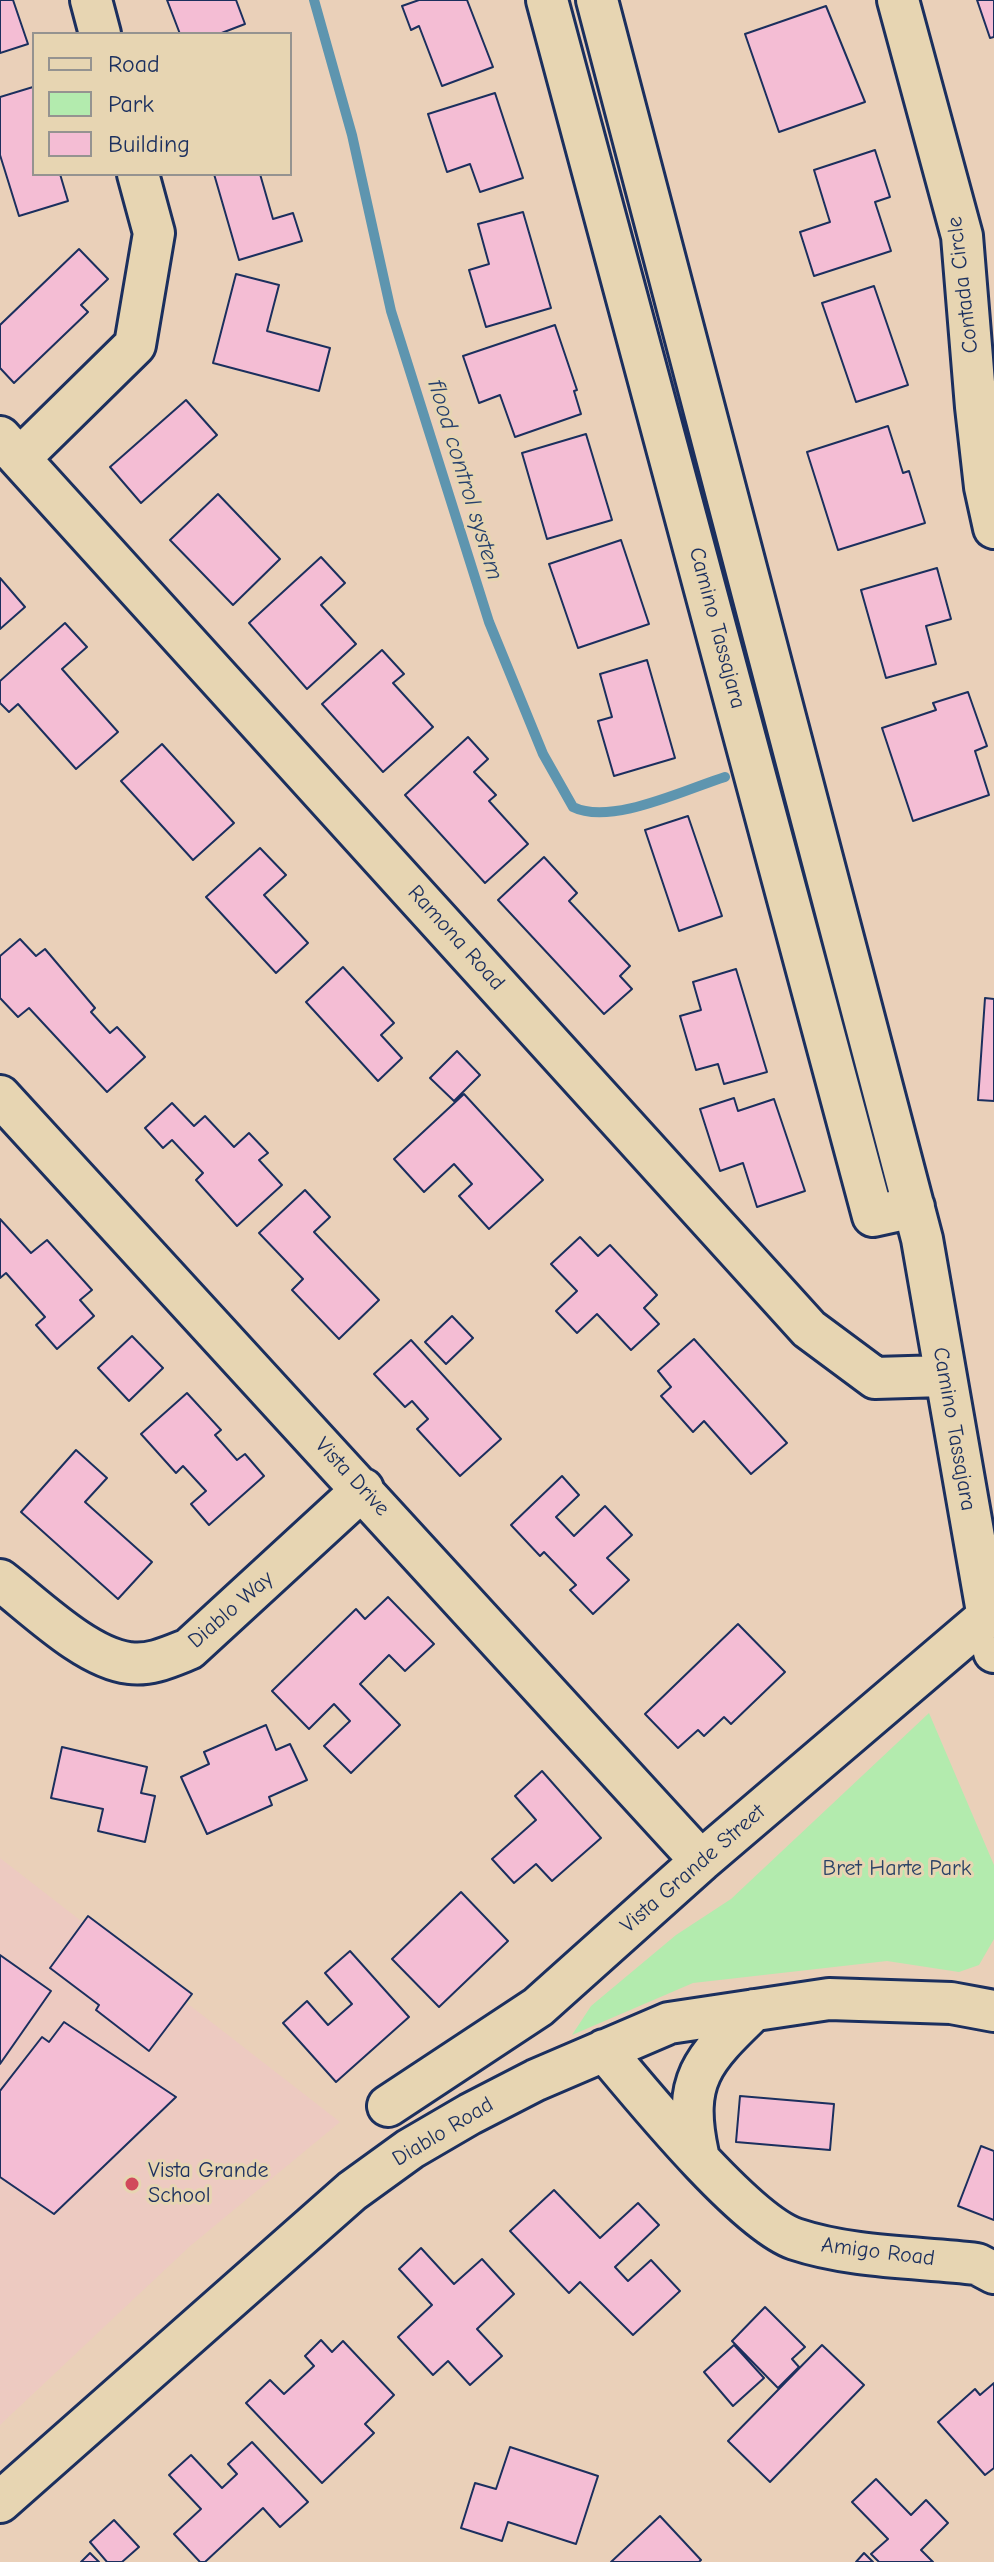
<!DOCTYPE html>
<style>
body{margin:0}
#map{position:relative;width:994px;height:2562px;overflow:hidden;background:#ead0b9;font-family:"Comic Neue",sans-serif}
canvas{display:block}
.legend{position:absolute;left:32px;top:32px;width:260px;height:144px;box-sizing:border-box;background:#e7d5b2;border:2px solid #959390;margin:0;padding:10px 14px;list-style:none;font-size:24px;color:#1b2f5e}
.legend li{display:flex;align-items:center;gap:16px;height:40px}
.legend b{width:40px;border:2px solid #959390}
</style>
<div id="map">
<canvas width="994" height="2562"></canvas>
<ul class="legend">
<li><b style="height:10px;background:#e7d5b2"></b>Road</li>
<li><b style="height:22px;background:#b3ebae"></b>Park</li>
<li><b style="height:22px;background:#f4bdd4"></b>Building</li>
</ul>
</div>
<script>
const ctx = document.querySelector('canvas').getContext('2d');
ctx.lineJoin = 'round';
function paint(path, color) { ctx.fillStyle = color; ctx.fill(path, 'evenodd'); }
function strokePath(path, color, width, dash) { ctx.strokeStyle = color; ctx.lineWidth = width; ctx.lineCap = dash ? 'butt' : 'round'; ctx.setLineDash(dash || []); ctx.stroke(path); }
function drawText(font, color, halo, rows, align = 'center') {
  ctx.font = font + ' "Comic Neue",sans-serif'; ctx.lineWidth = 6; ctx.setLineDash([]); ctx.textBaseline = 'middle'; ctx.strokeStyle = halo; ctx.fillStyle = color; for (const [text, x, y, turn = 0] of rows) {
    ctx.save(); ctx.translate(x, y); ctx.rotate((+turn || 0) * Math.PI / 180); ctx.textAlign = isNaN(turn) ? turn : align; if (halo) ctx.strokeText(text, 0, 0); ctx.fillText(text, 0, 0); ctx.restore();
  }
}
paint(new Path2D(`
 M0,1858L340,2122L189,2247L0,2425Z`), '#edcac1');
paint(new Path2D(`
 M929,1713L994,1865V1939L979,1965L959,1972L887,1961L693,1983L572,2035L591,2006L676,1935L731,1899Z`), '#b3ebae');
strokePath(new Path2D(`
 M314,0L352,135L391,311L489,622L543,754L573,807C611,826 686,789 725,777`), '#5e95af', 10);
const building = new Path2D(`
 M0,0H13L28,44L0,53Z
 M167,0H236L245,24L219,34H180Z
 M419,0H467L493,67L442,86L419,26L411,30L402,6Z
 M977,0H994V37L990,38Z
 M826,6L865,102L779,132L745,34Z
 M33,87L34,174H60L68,201L19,216L0,155V97Z
 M495,93L523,178L480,192L470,164L447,172L428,114Z
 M875,150L890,197L875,202L891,251L814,276L800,232L830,222L814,170Z
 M214,174H260L273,219L293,213L302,241L239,260Z
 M523,212L551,308L486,327L469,270L489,264L478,224Z
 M79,249L108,279L81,305L88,312L14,383L0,368V325Z
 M236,274L279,285L267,331L330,348L319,391L213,363Z
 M874,286L908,385L856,402L822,303Z
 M555,325L577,390L574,391L581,414L515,437L500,395L479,403L463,356Z
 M186,400L217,435L141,503L110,467Z
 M888,426L903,473L909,471L925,523L838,550L807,452Z
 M586,434L612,520L547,539L522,453Z
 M218,494L280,559L233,605L170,540Z
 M621,540L649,624L578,648L549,564Z
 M321,557L345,583L321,605L356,644L307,689L249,623Z
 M937,568L951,619L926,626L936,664L886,678L861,590Z
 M0,578L25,607L0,629Z
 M65,623L87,647L62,669L118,732L76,769L18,704L9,712L0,703V681Z
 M382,650L404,674L393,683L433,727L383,772L322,704Z
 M647,660L675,758L614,776L598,721L612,717L600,674Z
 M968,692L987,746L975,751L989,795L913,821L882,728L936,710L933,703Z
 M468,737L488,759L474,772L496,795L489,801L528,844L485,883L405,795Z
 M162,744L234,823L193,860L121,781Z
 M688,816L722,916L679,931L645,830Z
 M260,848L286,875L264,895L308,943L276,973L206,897Z
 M544,857L577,893L569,901L630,966L620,976L632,989L604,1014L498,900Z
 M20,939L36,956L45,949L95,1008L91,1012L110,1033L117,1027L145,1057L107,1092L29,1008L18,1017L0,998V956Z
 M343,967L394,1023L381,1035L402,1058L378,1081L306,1002Z
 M736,969L767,1072L724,1084L718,1064L696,1070L680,1016L701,1010L693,982Z
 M985,998L994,999V1101L978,1100Z
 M457,1051L480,1075L454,1101L430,1078Z
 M464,1094L543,1180L489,1229L459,1196L472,1184L454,1164L424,1192L394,1159Z
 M734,1098L738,1111L774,1099L805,1191L757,1207L743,1163L720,1171L700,1109Z
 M172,1103L194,1126L205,1116L234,1147L249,1133L268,1153L259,1160L282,1185L237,1226L196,1180L203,1173L172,1140L163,1148L145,1128Z
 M305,1190L330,1217L314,1232L379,1300L339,1339L292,1290L303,1279L259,1233Z
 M0,1219L31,1253L47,1240L92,1290L80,1300L94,1316L57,1349L36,1325L45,1317L6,1273L0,1278Z
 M580,1237L598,1256L610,1245L657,1295L644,1308L659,1324L631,1350L597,1314L577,1333L556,1311L577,1291L551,1264Z
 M452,1316L473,1338L446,1364L425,1342Z
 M132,1336L163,1368L129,1401L98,1368Z
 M694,1339L787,1443L751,1474L704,1421L693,1432L661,1396L671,1387L658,1371Z
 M411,1340L501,1439L460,1476L417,1429L428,1419L412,1401L405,1407L374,1374Z
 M187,1393L221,1430L215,1435L237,1460L245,1454L264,1476L209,1525L191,1504L206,1491L183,1466L176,1473L141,1434Z
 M76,1450L107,1478L85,1502L152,1562L118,1599L21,1512Z
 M562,1476L579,1495L556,1517L574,1536L605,1506L632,1535L607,1558L629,1580L593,1614L570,1590L576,1585L544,1552L540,1556L511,1525Z
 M388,1597L434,1644L405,1671L389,1655L360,1684L400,1725L351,1773L324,1746L350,1721L334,1704L309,1729L272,1691L356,1609L365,1619Z
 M738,1624L785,1672L731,1724L724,1717L704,1736L698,1730L678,1748L645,1714Z
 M266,1725L276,1750L290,1744L307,1780L269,1797L272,1805L207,1834L181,1777L209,1764L204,1752Z
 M62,1747L147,1767L141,1793L155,1796L145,1842L98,1831L103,1809L51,1798Z
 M542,1771L601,1838L552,1881L536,1864L514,1883L492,1859L536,1820L515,1796Z
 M461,1892L508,1941L439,2007L392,1959Z
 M88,1916L192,1994L149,2051L96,2010L99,2005L50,1968Z
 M350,1951L409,2017L336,2082L283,2023L307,2001L328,2025L352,2004L325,1973Z
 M0,1955L51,1991L0,2064Z
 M64,2022L176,2097L54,2214L0,2177V2091L42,2037L49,2042Z
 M740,2096L834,2104L830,2150L736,2142Z
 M981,2146L994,2151V2220L958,2206Z
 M554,2190L600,2238L638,2203L659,2225L615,2267L628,2281L651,2260L680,2291L633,2335L580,2282L569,2293L510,2231Z
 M421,2248L454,2284L482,2259L514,2294L477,2329L502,2356L470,2385L448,2361L433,2375L398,2337L432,2305L399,2269Z
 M765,2307L805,2347L792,2359L799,2367L778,2388L732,2341Z
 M321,2340L332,2352L343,2341L394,2395L365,2424L374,2433L322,2483L246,2403L270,2380L284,2394L314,2366L305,2356Z
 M734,2345L764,2378L733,2406L704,2372Z
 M822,2345L864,2385L770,2482L728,2441Z
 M994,2383V2468L985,2475L938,2422L975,2389L980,2395Z
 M252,2442L308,2502L280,2527L263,2508L205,2562H200L174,2534L201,2509L169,2475L191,2455L222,2488L237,2474L228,2464Z
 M510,2447L598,2476L576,2544L508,2522L502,2541L461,2528L475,2483L496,2489Z
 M876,2479L911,2515L926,2500L948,2523L921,2550L933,2562H879L871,2554L888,2539L852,2502Z
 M660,2516L701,2560L699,2562H611Z
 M114,2520L139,2547L122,2562H107L90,2542Z
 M90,2553L99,2562H81Z
 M864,2553L873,2562H856Z`);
paint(building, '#f4bdd4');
strokePath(building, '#1b2f5e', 2);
const minor = new Path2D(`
 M91,0L100,34
 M547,0L873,1216L914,1207
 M597,0L922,1239L994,1652
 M898,0L962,236L976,407L985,487L994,528
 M0,437L809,1329L875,1378L943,1376
 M21,457L135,345L154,233L138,174
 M0,1096L701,1861
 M0,1580C34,1606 86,1658 129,1663C150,1666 169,1657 189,1649L363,1489
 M604,2050C641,2094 745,2222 795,2239C852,2258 918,2257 977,2264L994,2273
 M388,2106L538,2007L701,1861L994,1611
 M698,2154C682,2080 702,2060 754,2010
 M0,2502L352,2191L410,2149L470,2114L536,2080L669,2023L829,1999L951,2003L994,2011`);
strokePath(minor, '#1b2f5e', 46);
strokePath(minor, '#e7d5b2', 40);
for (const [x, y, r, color] of [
 [132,2184,8,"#d1495b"]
]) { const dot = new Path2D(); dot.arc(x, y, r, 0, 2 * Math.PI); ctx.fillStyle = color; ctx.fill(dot); strokePath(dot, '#e7d5b2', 3); }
drawText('22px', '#1b2f5e', '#e7d5b2', [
 ["Contada Circle",963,285,-97],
 ["Camino Tassajara",717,628,75],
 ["Ramona Road",456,938,48],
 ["Camino Tassajara",954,1429,80],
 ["Vista Drive",352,1477,47],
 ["Diablo Way",231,1610,-41],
 ["Vista Grande Street",693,1869,-41],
 ["Diablo Road",443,2132,-31],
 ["Amigo Road",878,2252,7]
]);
drawText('22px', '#2a4266', '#e7d5b2', [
 ["Bret Harte Park",897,1869]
]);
drawText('22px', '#1b2f5e', '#e7d5b2', [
 ["Vista Grande",148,2171],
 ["School",148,2196]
], 'left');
drawText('italic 24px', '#26406c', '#e7d5b2', [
 ["flood control system",465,480,73]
]);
</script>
